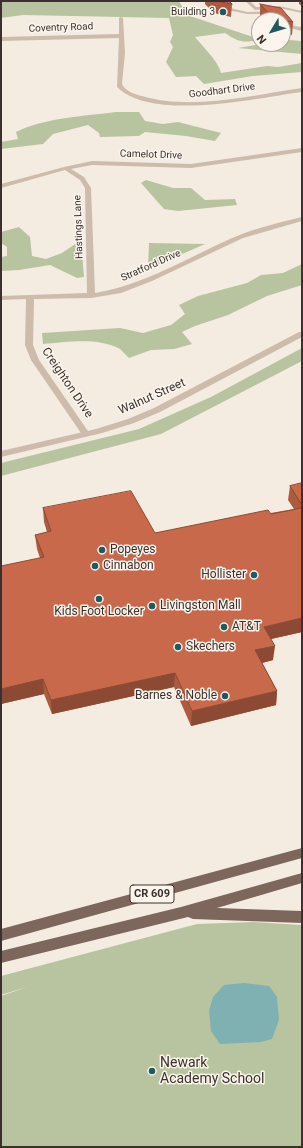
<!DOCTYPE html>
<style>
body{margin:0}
#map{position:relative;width:303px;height:1148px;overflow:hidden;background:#f4ebe1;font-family:Roboto,sans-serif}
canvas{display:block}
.frame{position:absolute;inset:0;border:2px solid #3b302b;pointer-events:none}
.north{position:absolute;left:251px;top:12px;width:40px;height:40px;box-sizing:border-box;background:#fbf5ee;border:1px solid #aea6a0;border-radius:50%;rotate:232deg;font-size:11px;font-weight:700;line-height:16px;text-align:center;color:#3b302b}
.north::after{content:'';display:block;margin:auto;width:14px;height:18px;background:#1f5a5e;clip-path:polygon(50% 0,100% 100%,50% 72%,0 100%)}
</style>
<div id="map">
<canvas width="303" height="1148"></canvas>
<div class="frame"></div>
<div class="north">N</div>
</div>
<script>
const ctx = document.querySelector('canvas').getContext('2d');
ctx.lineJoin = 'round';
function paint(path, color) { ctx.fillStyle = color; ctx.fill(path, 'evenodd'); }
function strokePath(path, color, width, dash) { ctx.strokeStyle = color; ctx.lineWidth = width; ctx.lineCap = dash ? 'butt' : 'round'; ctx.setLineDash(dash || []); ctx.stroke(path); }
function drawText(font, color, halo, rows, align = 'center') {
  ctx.font = font + ' Roboto,sans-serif'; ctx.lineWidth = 3; ctx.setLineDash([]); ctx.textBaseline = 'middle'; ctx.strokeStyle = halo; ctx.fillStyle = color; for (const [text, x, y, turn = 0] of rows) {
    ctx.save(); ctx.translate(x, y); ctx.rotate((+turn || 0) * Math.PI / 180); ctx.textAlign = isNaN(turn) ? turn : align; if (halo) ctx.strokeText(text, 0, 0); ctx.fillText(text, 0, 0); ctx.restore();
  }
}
paint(new Path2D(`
 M1,1H179L187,15L259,39V40C243,43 238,42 225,33L195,37C203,47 219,62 221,73L267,66L278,67L302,63V72L253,76L204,84L196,76L176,77L166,62L173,47L170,42L173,35L169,18L23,15L1,18Z
 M289,40L302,41V54L238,48L261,44H283V41Z
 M116,112H139L145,121L163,124L178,122L221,133L215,141L186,136L145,132L139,136L100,137L99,133L88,125L53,134L43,144L1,149V142L18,139L16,132C44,118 85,116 116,112Z
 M146,180L173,188H191L205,200L235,199L237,205L178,211L164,209L141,183Z
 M19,227L30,237L32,256L46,259L62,253L81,240L84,277L77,278L50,265L19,270L1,271V257L7,256V247L1,243V232Z
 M149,243L205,244L148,269Z
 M302,264V285L267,296L228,315L195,326L182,332L192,344L174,349L151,350L129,358C126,355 123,352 120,349C99,337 66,342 43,344L42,333L120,328L143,333L171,325L185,314L179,305L198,296L247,283L261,275L283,273Z
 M302,348V361L161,434L1,476V463L139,429L211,397Z
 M253,922L302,925V1147H1V996L27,987L1,995V976L197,924Z`), '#b8c4a0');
paint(new Path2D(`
 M244,983L269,986L277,997L279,1020L272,1039L261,1042L220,1044L211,1031L209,1011L213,997L224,985Z`), '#7fb0b2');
paint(new Path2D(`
 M220,1H230L226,2L230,8L247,12L280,11L294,26L302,27V31L290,28L277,14H247L228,10Z
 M245,1H250L256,7L279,6L302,11V13L279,8L255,10Z
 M121,17L123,18L125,53L122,84C125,91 134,94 142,96C191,111 252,95 302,88V92C256,98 152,122 117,87L119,38L1,41V37L119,34V18Z
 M302,148V152L191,168L92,165L71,169L84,177L91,188L95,293C145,285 190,256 237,236C257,228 281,222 302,217V221L243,238L152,281L121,293L91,298L34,299L33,345L39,360L90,434L86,437L83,436L31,360L25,345L26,299L1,300V296L87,293L85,188L80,180L65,170L1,188V184L64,167L92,161L191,164Z`), '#cdbbac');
paint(new Path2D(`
 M299,332H302V337L160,412L134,423L102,433L1,457V451L96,429L128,419L154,408Z`), '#cdbbac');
paint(new Path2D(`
 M302,848V858L1,941V929Z
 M302,873V883L217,908L302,911V923L193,919L188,917L1,963V951L181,907Z`), '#7d675c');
paint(new Path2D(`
 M205,1H229L232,4L231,17L214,13L205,4Z
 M299,1H302V6L299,4Z
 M260,4L293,22L292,35L283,33V20H262L260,17Z
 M302,483V632L271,639L273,660L262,663L277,691L276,705L191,726L174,687L52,714L44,694L1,704L40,558L37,549L35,535L47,532L44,522L43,508L155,533L294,509L288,500L290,486Z`), '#ac5a40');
paint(new Path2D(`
 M302,618V632L262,641L264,627Z
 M275,646L273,660L254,665L255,650Z
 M175,673L174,687L52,714L51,700Z
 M43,679L44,694L1,704V689Z
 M277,691L276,705L191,726L192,711Z`), '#8c4a34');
const building = new Path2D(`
 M217,1H229L232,4Z
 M260,4L281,8L293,22L274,18Z
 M302,483V505L290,486Z
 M131,491L155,533L268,510L271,514L302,508V618L264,627L275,646L255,650L277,691L192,711L175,673L51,700L43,679L1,689V566L44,557L35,535L51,531L43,508Z`);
paint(building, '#c8694b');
strokePath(building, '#8c4a34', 1);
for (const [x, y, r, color] of [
 [223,12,4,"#1f5a5e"],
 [102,550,4,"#1f5a5e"],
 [95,566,4,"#1f5a5e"],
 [254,575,4,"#1f5a5e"],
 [99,599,4,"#1f5a5e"],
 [152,606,4,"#1f5a5e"],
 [224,627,4,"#1f5a5e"],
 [178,647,4,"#1f5a5e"],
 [225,696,4,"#1f5a5e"],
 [152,1071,4,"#1f5a5e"]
]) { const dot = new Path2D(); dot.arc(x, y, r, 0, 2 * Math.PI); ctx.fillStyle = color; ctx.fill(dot); strokePath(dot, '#fbf5ee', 1.5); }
drawText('10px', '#3b302b', '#fbf5ee', [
 ["Building 3",215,12]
], 'right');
drawText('10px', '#3b302b', '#fbf5ee', [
 ["Coventry Road",61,28,-2],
 ["Goodhart Drive",222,91,-7],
 ["Camelot Drive",151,155,2],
 ["Hastings Lane",79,227,-92],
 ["Stratford Drive",151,266,-24]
]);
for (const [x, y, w] of [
 [152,894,44]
]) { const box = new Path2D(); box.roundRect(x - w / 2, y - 9, w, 18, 3); ctx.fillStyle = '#fbf5ee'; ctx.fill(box); strokePath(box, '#3b302b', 1); }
drawText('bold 11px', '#3b302b', null, [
 ["CR 609",152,894]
]);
drawText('12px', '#3b302b', '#fbf5ee', [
 ["Creighton Drive",67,383,56],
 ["Walnut Street",152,397,-24]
]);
drawText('12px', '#3b302b', '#fbf5ee', [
 ["Popeyes",110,550],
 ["Cinnabon",103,566],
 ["Hollister",246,575,"right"],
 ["Livingston Mall",160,606],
 ["Kids Foot Locker",99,612,"center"],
 ["AT&T",232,627],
 ["Skechers",186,647],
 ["Barnes & Noble",217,696,"right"]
], 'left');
drawText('14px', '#3b302b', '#fbf5ee', [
 ["Newark",160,1063],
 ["Academy School",160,1079]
], 'left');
</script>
